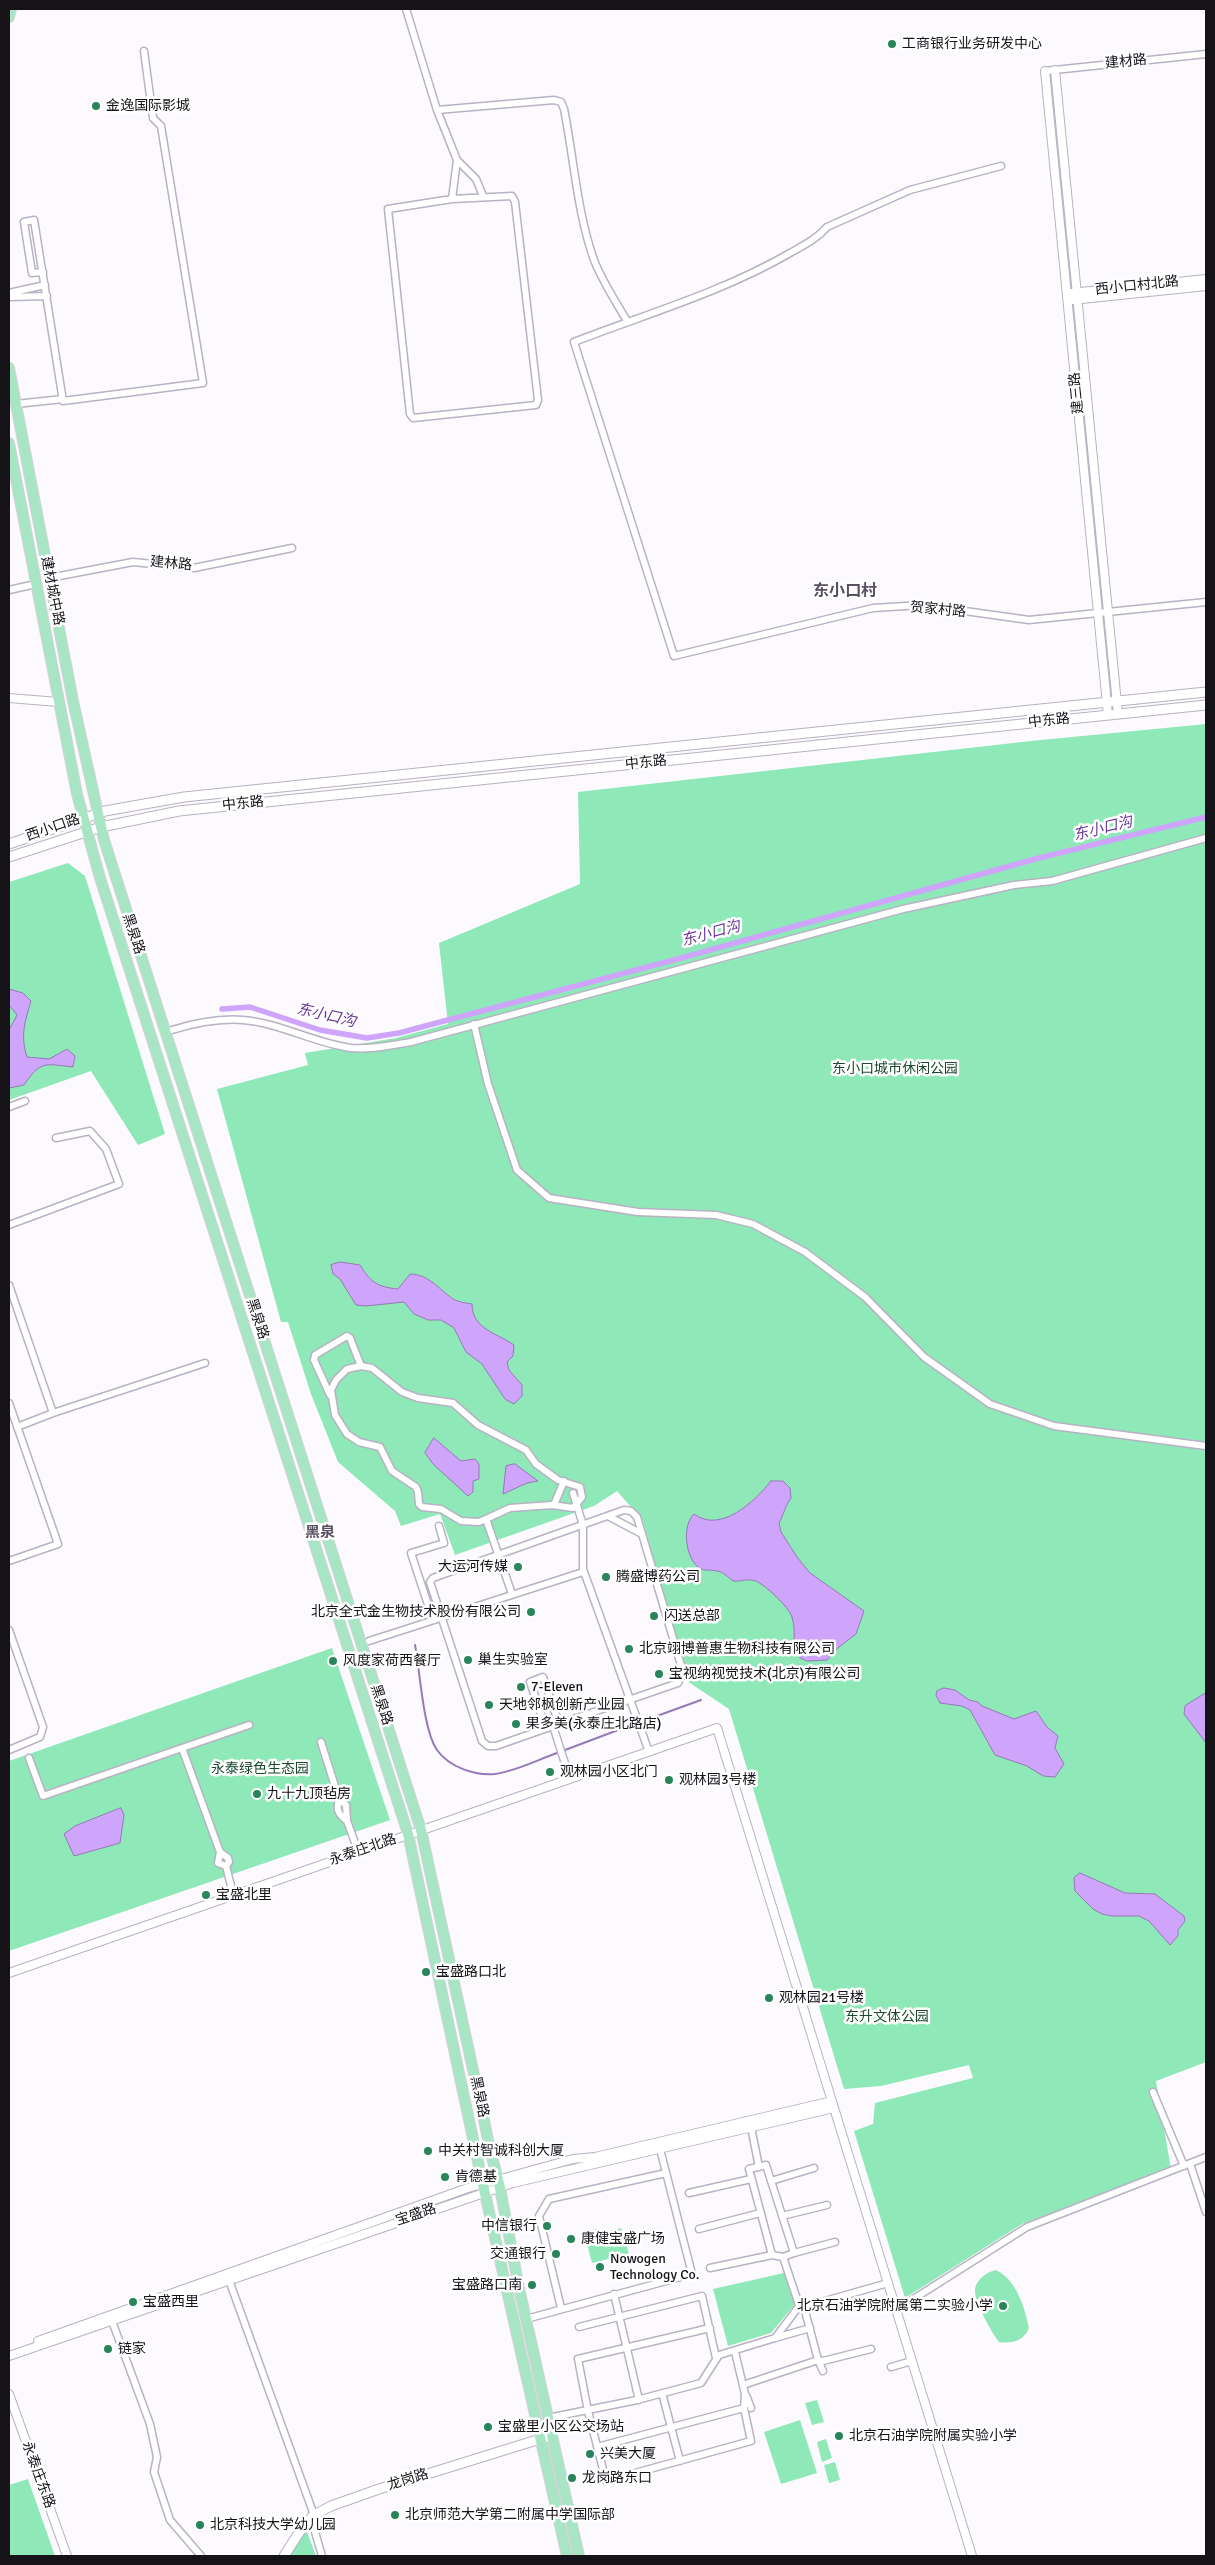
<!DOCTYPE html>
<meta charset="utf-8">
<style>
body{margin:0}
#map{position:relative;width:1215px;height:2565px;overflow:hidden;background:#fcfafe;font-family:Signika,sans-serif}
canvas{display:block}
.frame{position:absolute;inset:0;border:10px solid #151218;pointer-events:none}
</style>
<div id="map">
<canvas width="1215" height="2565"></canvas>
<div class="frame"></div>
</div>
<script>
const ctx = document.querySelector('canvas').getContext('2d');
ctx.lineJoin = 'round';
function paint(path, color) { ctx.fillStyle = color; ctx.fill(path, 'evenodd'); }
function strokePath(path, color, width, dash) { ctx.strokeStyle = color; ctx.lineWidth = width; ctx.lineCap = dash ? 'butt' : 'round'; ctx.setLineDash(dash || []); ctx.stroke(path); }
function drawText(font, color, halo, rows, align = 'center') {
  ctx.font = font + ' Signika,"Noto Sans SC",sans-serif'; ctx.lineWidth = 5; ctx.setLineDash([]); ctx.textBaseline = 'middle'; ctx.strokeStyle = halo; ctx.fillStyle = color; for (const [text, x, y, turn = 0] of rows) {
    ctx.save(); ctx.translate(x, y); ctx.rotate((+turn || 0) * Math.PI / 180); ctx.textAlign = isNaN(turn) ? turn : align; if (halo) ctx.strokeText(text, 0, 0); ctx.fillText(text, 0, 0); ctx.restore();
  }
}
paint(new Path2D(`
 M1206,724V2062L1156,2081L1171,2169L1022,2224L905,2298L854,2131L873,2124L875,2103L973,2078L969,2065L881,2086L844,2089L729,1709L687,1681L643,1521L617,1491L594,1506L455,1555L440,1514L401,1526L395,1511L338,1462L311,1394L288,1322H281L217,1089L308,1065L305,1053L396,1038L448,1024L439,943L580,884L578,792L1031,741Z
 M68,863L85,876L165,1134L138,1145L91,1071L9,1100V882Z
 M332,1648L390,1820L9,1951V1761Z
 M621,2228L629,2254L592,2263L584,2232L597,2229L599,2234Z
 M996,2270C1016,2279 1025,2308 1029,2328C1024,2341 1012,2344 999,2342C992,2333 975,2303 975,2291C975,2280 987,2272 996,2270Z
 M784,2273L795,2304L771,2333L728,2346L713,2289Z
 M817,2400L824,2422L812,2425L805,2403Z
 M800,2420L817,2473L781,2484L764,2432Z
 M826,2439L832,2458L822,2462L817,2442Z
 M835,2462L840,2480L829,2483L824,2465Z
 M28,2479L55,2556H9V2485Z
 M306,2529L316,2556H287Z`), '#8fe8b8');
const water = new Path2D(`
 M9,989L23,993L31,1001C25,1021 20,1036 27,1057L49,1059L67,1049L75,1056L73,1067C45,1064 41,1060 24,1085L9,1088V1030L17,1015L9,1005Z
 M340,1262L360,1265C371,1283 378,1287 398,1289L410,1274C428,1274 439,1289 453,1299C458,1302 466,1303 472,1304C472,1329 497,1333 514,1345L513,1356L507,1362L509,1370L522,1385V1396L514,1404L505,1399L482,1364L466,1352L454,1328L441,1320H428L414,1314L404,1302L366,1306L356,1305L340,1279L333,1274L331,1265Z
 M434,1438L461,1461L475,1459L479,1464V1479L473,1481V1492L468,1496L434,1465L425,1453Z
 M515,1464L538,1481L527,1483L503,1494L506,1466Z
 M771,1481H783L790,1488L791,1498C785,1506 784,1514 779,1523L781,1532L797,1557L810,1573L864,1611L856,1634L839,1647L827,1660L807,1661L800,1658C790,1641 797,1633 792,1617C789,1607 765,1585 756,1581C748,1578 741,1582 733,1581C728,1577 723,1572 717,1571C710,1569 704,1572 698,1567C685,1556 682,1525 694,1514C721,1534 755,1501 771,1481Z
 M944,1688L955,1690L969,1700L978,1702L982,1706L1014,1719L1036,1711L1047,1727L1058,1736L1055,1748L1064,1764L1055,1777L1043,1776L1027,1766L995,1755L970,1710L962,1706L940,1703L936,1695L937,1691Z
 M1206,1693V1743L1184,1714L1185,1706Z
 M121,1808L124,1815L120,1843L74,1856L64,1834L75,1826Z
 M1080,1873L1125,1893L1155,1894L1184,1916L1185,1921L1178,1930V1936L1170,1945L1149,1921L1139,1916H1112L1102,1914L1093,1909L1075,1891L1074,1878Z`);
paint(water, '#cea5fb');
strokePath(water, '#9679b7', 1);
strokePath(new Path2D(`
 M415,1645C420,1670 423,1730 437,1750C449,1767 475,1776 495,1774C516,1771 537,1760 557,1753
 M643,1721L701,1700
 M565,1750L634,1724`), '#9679b7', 2);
strokePath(new Path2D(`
 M222,1009L250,1007L320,1030L367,1038L399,1033L685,957L1035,859L1206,817`), '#cea5fb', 5.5);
const minor = new Path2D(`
 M406,9L437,110L457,160
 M1045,71L1206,54
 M437,110L554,100L561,102L564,109C574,159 577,212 594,260C602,281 616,302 627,321
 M1001,166L910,190L827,227C817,239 804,245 790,253C723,292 646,314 574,342L674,656L873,608L922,605L1029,620L1206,602
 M452,199L388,209L410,414L413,418L536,405L538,400L515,202L512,196L452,199L457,160L476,179L483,196
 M43,272L32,273L24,222L34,220L63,401L203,383L161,126L153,118L144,51
 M9,293L45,285
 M9,297L47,296
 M16,404L63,399
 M49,578L133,562L194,568L292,548
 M9,590L36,584
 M474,1024L488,1084L517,1170L549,1198L638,1212L716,1215L753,1224L805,1252L865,1297L924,1357L990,1404L1054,1426L1206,1446
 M172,1030C195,1023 219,1018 243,1020C280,1023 314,1043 351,1048C371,1050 391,1045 411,1042L903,909L1014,885L1052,881L1206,838
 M9,1107L25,1101
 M9,1225L119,1184L106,1149L90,1131L56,1138
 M9,1285L53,1413
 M330,1395L314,1360L315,1355L347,1336L350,1338L361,1366
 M9,1403L58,1544L9,1561
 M17,1427L53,1413L205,1363
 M573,1493L583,1525V1569L649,1752
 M554,1505L564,1481
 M608,1516L642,1534
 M486,1519L479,1522L461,1521L441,1509L422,1507L419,1504L418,1492L416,1487L392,1471L380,1447L359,1442L347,1434L335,1415L331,1390L336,1380L347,1369L361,1366L372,1368L402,1392L418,1398L453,1403L478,1425L526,1450L536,1464L558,1480L580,1487L582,1497L573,1508L552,1505L510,1508L486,1519L512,1594
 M433,1620L411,1553L444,1543L439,1526
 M9,1630L43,1727L40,1737L9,1750
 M369,1641L583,1572
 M553,1726L496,1746H488L482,1741L430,1582L433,1578L624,1510L631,1511L637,1517L683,1672L678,1683L553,1726L570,1779
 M546,1728L530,1682L543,1677L559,1724
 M321,1742L339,1799
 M29,1758L43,1796L182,1748
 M347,1821C338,1814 336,1810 339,1799L346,1805L347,1821L358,1851
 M220,1852L182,1748L249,1725
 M220,1852L228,1858L229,1862L226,1866L218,1863Z
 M226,1866L233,1894
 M1153,2092L1184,2166
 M751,2127L759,2167
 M1190,2164L1206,2212
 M766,2165L794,2253L783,2257L772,2255L749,2169Z
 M771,2181L814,2168
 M689,2193L751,2179
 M782,2216L827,2205
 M699,2229L760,2213
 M794,2253L835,2242
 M783,2257L800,2308
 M710,2268L772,2255
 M229,2280L314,2515
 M614,2294L639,2400
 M804,2307L818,2360L823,2371
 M561,2308L539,2216L549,2199L666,2173
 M896,2310L1027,2227L1206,2157
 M526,2319L692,2274L660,2149
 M112,2321L150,2424L157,2457L154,2472L170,2520L201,2556
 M579,2327L702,2296L716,2358
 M710,2328L578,2359L588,2411L606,2481L751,2441L744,2408L745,2394L735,2352
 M775,2338L810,2328
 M891,2367L912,2361
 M743,2385L818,2360L823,2361L871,2349
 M662,2393L680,2461
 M746,2395L751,2408
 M548,2418L637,2400L701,2383L719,2355L775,2338L797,2309L888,2283
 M597,2447L744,2408
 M311,2518L322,2556`);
const tertiary = new Path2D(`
 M1055,70L1118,714
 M1045,71L1108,715
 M1071,293L1206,279
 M1072,300L1206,286
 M9,698L58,702
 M9,1973L717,1728L972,2556
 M38,2341L468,2188L573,2159L595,2157L832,2101
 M9,2356L513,2183L834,2108
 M9,2394L67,2556`);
const secondary = new Path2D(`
 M9,844L105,811L184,797L1206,692
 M9,857L101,827L179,811L1206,705
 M284,2556L304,2525L314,2515L331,2506L379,2489L553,2435`);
const primary = new Path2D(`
 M9,17L11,9
 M9,368L73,701L104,840L421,1830L491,2153L500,2188L519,2288L579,2556
 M9,443L77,794L100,878L408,1834L481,2176L567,2556`);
strokePath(minor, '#b9b1c4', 9);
strokePath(tertiary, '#b9b1c4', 10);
strokePath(secondary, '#b9b1c4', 11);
strokePath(primary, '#d5d4d5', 12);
strokePath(minor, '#fff', 6);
strokePath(tertiary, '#fff', 8);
strokePath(secondary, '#fff', 9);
strokePath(primary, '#a7e5c5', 10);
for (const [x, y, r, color] of [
 [892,44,5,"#29845a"],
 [96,106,5,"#29845a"],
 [518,1567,5,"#29845a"],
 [606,1577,5,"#29845a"],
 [531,1612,5,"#29845a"],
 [654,1616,5,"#29845a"],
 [629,1649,5,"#29845a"],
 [468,1660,5,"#29845a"],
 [333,1661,5,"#29845a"],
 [659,1674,5,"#29845a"],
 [521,1687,5,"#29845a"],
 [489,1705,5,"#29845a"],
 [516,1724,5,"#29845a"],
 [550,1772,5,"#29845a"],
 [669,1780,5,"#29845a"],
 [257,1794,5,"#29845a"],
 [206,1895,5,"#29845a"],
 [426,1972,5,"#29845a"],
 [769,1998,5,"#29845a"],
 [428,2151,5,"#29845a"],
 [445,2177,5,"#29845a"],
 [547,2226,5,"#29845a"],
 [571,2239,5,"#29845a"],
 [556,2254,5,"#29845a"],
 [600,2267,5,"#29845a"],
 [532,2285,5,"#29845a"],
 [133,2302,5,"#29845a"],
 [1003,2306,5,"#29845a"],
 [108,2349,5,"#29845a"],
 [488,2427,5,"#29845a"],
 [839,2436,5,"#29845a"],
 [590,2454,5,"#29845a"],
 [572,2478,5,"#29845a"],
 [395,2515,5,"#29845a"],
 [200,2525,5,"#29845a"]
]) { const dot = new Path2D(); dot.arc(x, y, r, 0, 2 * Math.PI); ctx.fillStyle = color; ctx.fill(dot); strokePath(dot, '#fff', 2); }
drawText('14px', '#151218', '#fff', [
 ["工商银行业务研发中心",902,44],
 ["金逸国际影城",106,106],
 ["大运河传媒",508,1567,"right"],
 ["腾盛博药公司",616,1577],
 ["北京全式金生物技术股份有限公司",521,1612,"right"],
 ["闪送总部",664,1616],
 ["北京翊博普惠生物科技有限公司",639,1649],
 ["巢生实验室",478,1660],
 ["风度家荷西餐厅",343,1661],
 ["宝视纳视觉技术(北京)有限公司",669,1674],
 ["7-Eleven",531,1687],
 ["天地邻枫创新产业园",499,1705],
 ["果多美(永泰庄北路店)",526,1724],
 ["观林园小区北门",560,1772],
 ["观林园3号楼",679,1780],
 ["九十九顶毡房",267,1794],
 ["宝盛北里",216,1895],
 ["宝盛路口北",436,1972],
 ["观林园21号楼",779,1998],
 ["中关村智诚科创大厦",438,2151],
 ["肯德基",455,2177],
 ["中信银行",537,2226,"right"],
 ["康健宝盛广场",581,2239],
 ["交通银行",546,2254,"right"],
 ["Nowogen",610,2259],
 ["Technology Co.",610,2275],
 ["宝盛路口南",522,2285,"right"],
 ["宝盛西里",143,2302],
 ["北京石油学院附属第二实验小学",993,2306,"right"],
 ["链家",118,2349],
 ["宝盛里小区公交场站",498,2427],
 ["北京石油学院附属实验小学",849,2436],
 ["兴美大厦",600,2454],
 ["龙岗路东口",582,2478],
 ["北京师范大学第二附属中学国际部",405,2515],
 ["北京科技大学幼儿园",210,2525]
], 'left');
drawText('14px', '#151218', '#fff', [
 ["建材路",1126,62,-6],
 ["西小口村北路",1137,286,-6],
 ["建三路",1077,393,-96],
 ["建林路",171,564,5],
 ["建材城中路",52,591,79],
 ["贺家村路",938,610,5],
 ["中东路",1049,721,-6],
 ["中东路",646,763,-6],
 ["中东路",243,804,-6],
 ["西小口路",53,828,-19],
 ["黑泉路",133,934,72],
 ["黑泉路",257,1319,72],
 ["黑泉路",381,1705,72],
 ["永泰庄北路",363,1850,-19],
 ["黑泉路",479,2097,78],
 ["宝盛路",416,2215,-18],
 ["永泰庄东路",38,2475,70],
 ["龙岗路",408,2480,-17]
]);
drawText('14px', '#1c4832', '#fff', [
 ["东小口城市休闲公园",895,1069],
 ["永泰绿色生态园",260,1769],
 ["东升文体公园",887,2017]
]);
drawText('italic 15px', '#693597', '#fff', [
 ["东小口沟",1103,829,-14],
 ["东小口沟",711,934,-15],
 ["东小口沟",326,1016,13]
]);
drawText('bold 15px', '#585162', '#fff', [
 ["黑泉",320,1533]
]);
drawText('bold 16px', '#585162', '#fff', [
 ["东小口村",845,592]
]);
</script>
